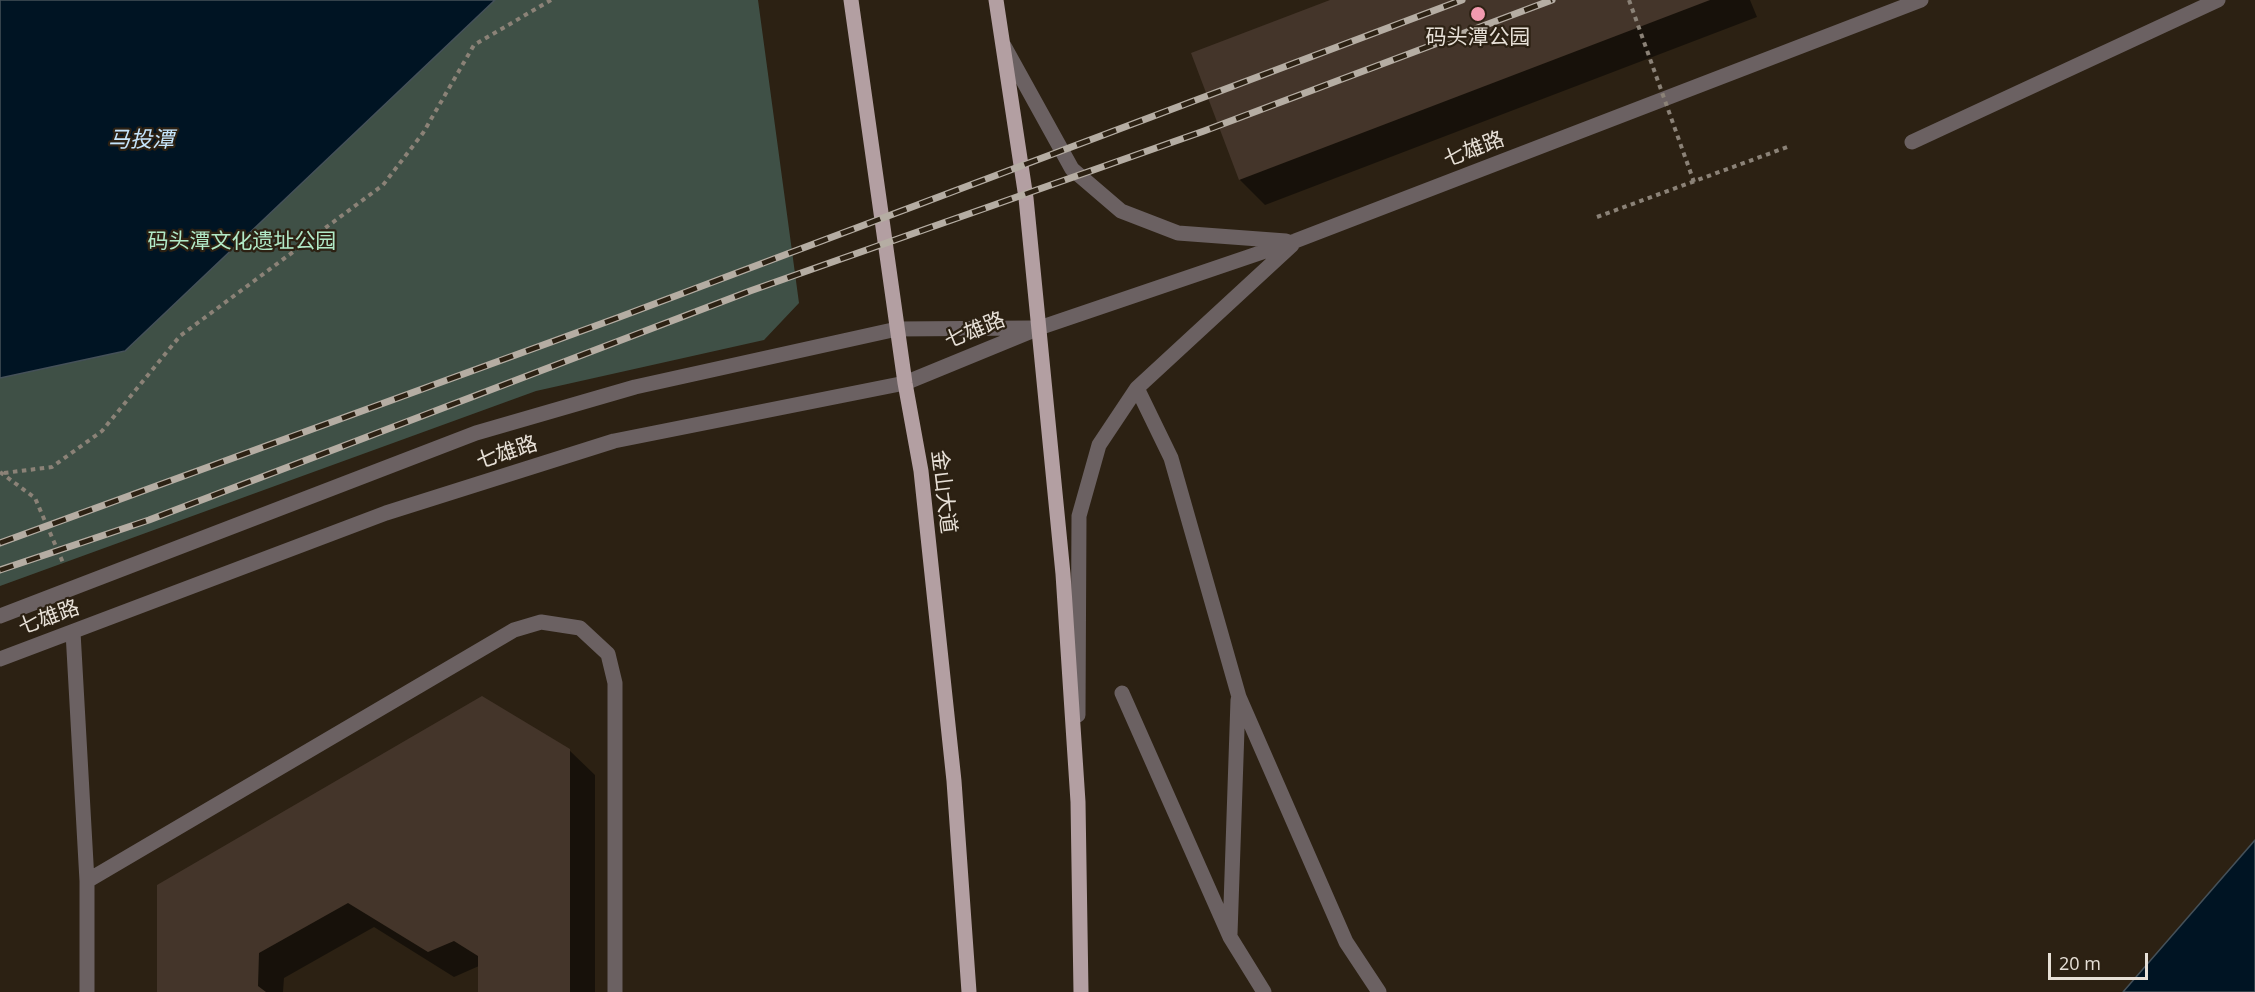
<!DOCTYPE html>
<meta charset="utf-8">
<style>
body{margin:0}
#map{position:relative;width:2255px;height:992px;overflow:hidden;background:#2c2113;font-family:"Open Sans",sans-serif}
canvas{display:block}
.scale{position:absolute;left:2048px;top:953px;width:100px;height:27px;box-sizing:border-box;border:3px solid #e7e0d7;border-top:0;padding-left:8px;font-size:18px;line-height:21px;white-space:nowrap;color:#e7e0d7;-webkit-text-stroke:4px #2c2113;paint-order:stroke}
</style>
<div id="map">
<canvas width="2255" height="992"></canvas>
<div class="scale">20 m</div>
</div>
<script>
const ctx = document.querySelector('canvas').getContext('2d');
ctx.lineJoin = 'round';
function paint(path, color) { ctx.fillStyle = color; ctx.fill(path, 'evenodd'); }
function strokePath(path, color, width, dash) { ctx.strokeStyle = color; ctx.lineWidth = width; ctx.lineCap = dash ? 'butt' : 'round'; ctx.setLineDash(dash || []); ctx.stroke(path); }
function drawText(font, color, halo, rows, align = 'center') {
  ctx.font = font + ' "Open Sans","Noto Sans SC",sans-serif'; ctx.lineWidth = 4.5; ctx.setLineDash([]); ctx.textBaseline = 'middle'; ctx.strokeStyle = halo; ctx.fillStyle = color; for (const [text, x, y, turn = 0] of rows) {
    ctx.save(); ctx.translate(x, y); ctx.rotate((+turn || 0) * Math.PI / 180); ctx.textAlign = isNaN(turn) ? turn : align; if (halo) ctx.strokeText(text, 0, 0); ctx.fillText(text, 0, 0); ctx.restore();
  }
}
paint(new Path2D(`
 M0,0H758L799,303L764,340L536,391L0,586Z`), '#3f5046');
const water = new Path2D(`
 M0,0H495L125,351L0,378Z
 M2255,840V992H2123Z`);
paint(water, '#001423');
strokePath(water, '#455159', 1.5);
paint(new Path2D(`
 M1335,0H1750L1757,17L1265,205L1240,180L1193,54Z
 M569,750L595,775V992H479V966L454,977L374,927L284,978L283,992H159Z`), '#0007');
paint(new Path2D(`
 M1330,0H1710L1239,180L1191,53Z
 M482,696L570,749V992H478V956L454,941L428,952L348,903L259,953L258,986L266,992H157V885Z`), '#44352a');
strokePath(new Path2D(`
 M1597,217L1790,146
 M0,472L35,498L64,565
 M4,473L52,467L102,431L180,336L383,185L423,133L474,45L551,0`), '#8b8277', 4, [4.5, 4.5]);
strokePath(new Path2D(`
 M1004,46L1072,169L1121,211L1178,233L1286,241
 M1912,142L2218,0
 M1137,388L1171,458L1239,697L1346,942L1379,992
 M0,616L476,433L635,387L897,329L1030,328
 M73,632L87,881V992
 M0,659L386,513L614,441L905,383L1039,328L1295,241L1921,0
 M1122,693L1230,937L1264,992
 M1078,715L1079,516L1099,445L1137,388L1292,245
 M87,881L514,630L541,622L580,628L608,654L615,683V992
 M1230,934L1238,700`), '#6b6162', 15);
strokePath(new Path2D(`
 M851,0L905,383L921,471L954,781L969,992
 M996,0L1026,198L1063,574L1078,802L1081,992`), '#b39fa2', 15);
const rail = new Path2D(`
 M0,543L617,318L1462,0
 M0,570L149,520L750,291L1204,131L1552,0`);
strokePath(rail, '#b5ada3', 7);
strokePath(rail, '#2c2113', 4.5, [14]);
strokePath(new Path2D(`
 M1629,0L1694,182`), '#8b8277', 4, [4.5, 4.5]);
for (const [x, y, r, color] of [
 [1478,14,8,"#f29aaf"]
]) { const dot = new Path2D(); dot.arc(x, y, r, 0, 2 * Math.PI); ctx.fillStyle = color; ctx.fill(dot); strokePath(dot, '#2c2113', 2); }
drawText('21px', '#e7e0d7', '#2c2113', [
 ["码头潭公园",1478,38]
]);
drawText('21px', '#e7e0d7', '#2c2113', [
 ["七雄路",1474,150,-21],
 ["七雄路",975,331,-22],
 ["七雄路",507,453,-18],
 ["金山大道",943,492,83],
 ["七雄路",49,618,-20]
]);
drawText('21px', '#b1e9c7', '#2c2113', [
 ["码头潭文化遗址公园",242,242]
]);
drawText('italic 22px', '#c6e5fb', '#2c2113', [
 ["马投潭",141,141]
]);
</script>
